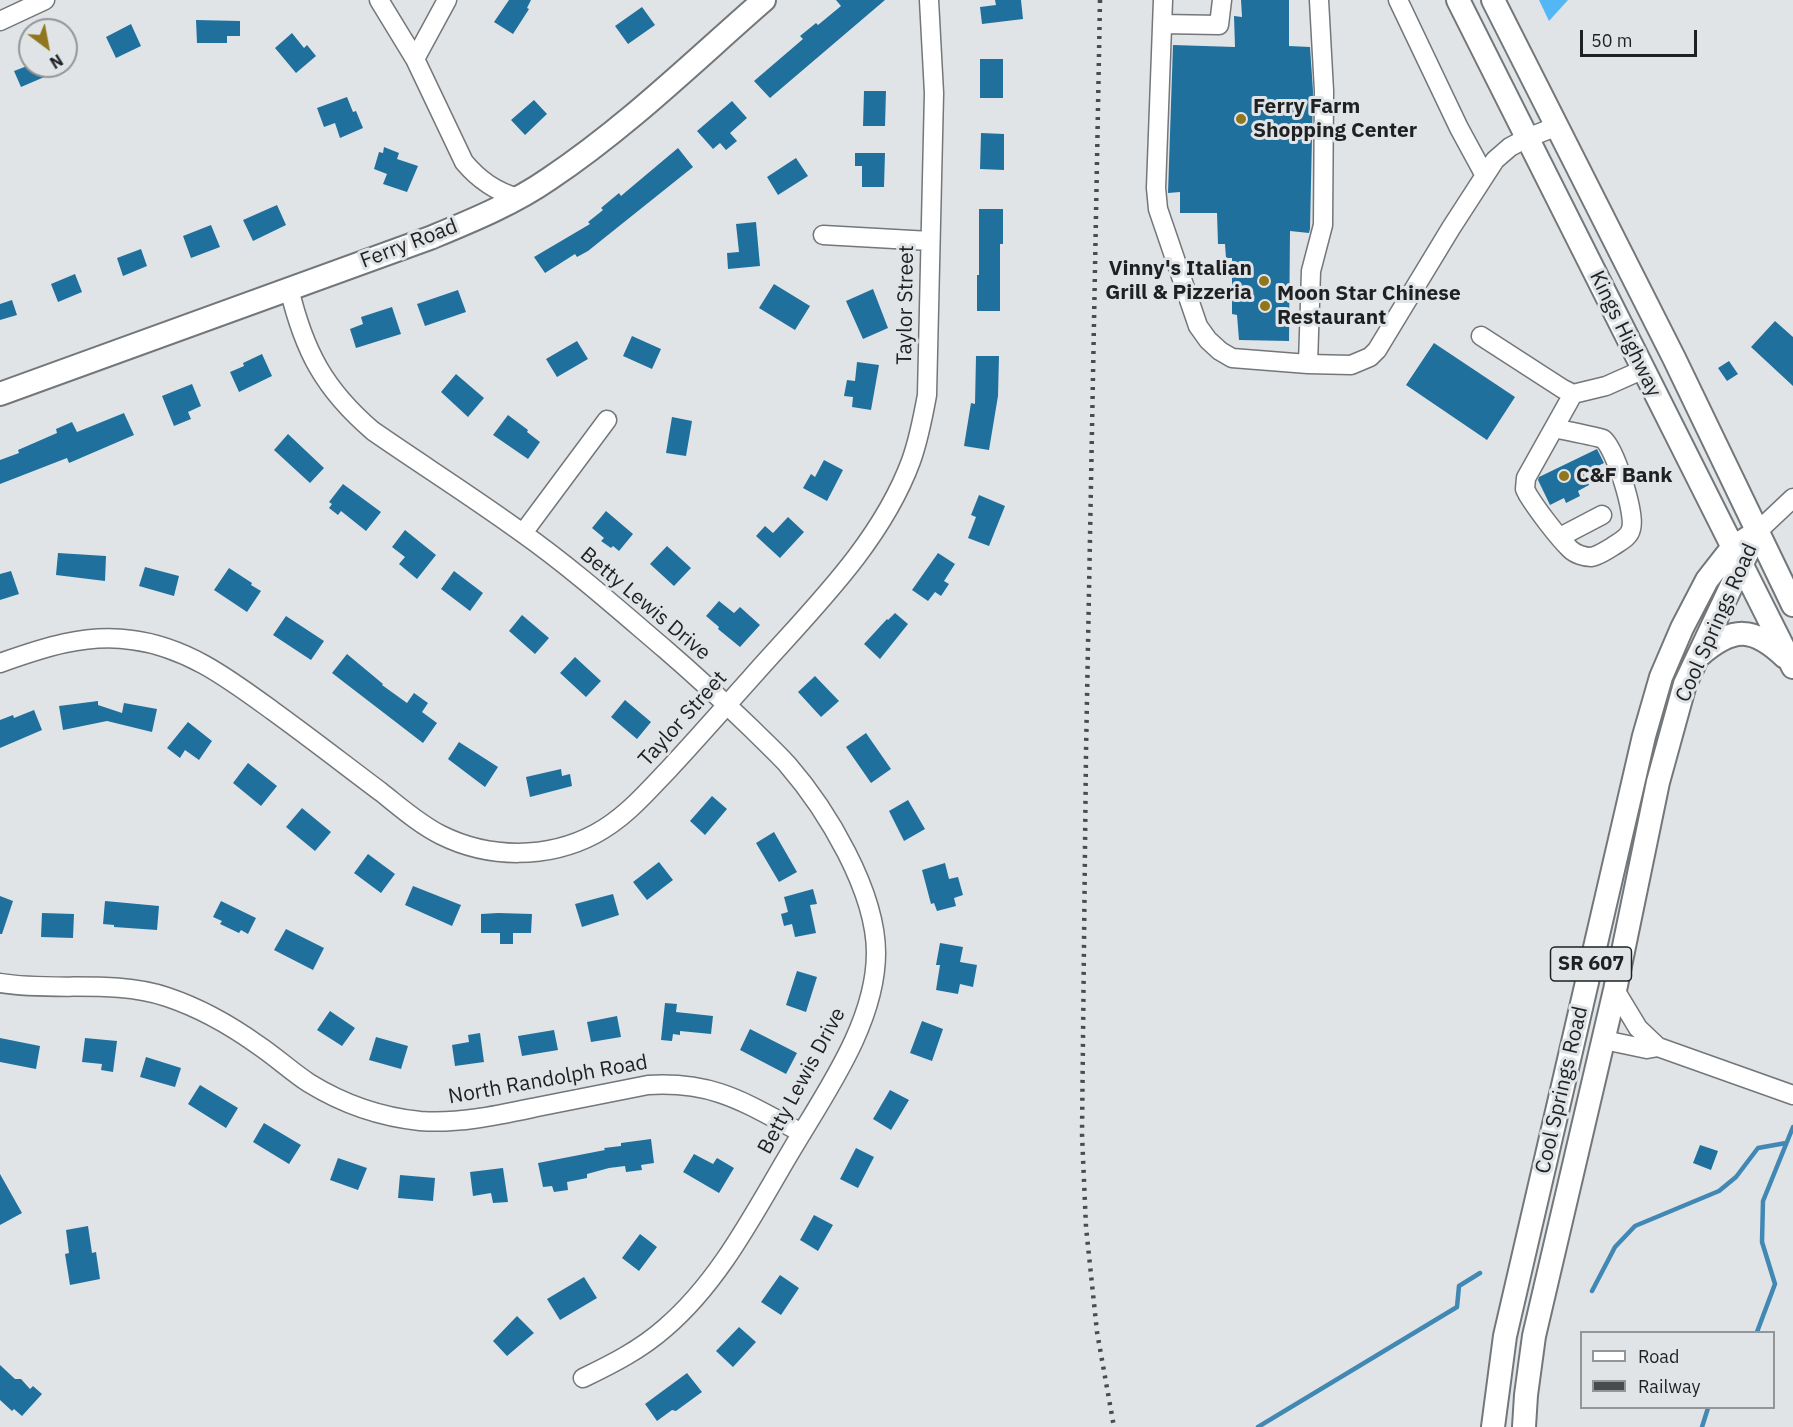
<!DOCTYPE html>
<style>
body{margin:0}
#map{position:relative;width:1793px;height:1427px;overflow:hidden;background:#e0e4e7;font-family:"IBM Plex Sans",sans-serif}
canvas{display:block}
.legend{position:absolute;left:1580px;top:1331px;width:195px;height:78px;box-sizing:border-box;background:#e0e4e7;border:2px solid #929698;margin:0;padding:8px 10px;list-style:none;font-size:18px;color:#1e2021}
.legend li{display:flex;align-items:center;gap:12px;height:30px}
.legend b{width:30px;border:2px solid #929698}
.north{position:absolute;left:18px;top:18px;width:60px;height:60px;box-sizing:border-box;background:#e0e4e7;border:2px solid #929698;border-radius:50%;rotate:148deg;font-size:16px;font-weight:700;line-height:24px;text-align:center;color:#1e2021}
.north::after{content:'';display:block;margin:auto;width:21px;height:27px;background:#90761c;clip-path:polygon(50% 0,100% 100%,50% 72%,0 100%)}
.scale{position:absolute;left:1580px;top:30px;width:117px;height:27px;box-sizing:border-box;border:3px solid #1e2021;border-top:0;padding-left:8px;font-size:18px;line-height:21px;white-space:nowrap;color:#1e2021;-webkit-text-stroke:4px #e0e4e7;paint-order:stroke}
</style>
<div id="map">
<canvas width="1793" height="1427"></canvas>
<ul class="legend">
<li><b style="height:8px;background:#fff"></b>Road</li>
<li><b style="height:8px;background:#494c4d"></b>Railway</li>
</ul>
<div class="north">N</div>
<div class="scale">50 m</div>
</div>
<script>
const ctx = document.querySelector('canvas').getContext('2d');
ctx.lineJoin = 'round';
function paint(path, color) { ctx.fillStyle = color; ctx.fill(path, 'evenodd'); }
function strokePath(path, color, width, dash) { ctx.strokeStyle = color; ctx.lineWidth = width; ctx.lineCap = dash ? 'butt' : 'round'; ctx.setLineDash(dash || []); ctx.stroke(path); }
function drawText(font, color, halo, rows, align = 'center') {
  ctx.font = font + ' "IBM Plex Sans",sans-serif'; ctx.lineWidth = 6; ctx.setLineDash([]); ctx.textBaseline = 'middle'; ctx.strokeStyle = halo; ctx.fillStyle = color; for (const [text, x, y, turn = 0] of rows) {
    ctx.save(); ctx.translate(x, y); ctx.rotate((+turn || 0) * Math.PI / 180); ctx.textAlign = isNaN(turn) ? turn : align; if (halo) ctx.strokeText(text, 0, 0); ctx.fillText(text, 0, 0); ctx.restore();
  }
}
paint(new Path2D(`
 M1539,0H1568L1549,21Z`), '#53b7f5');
strokePath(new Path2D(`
 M1592,1291L1615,1247L1635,1226L1719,1191L1736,1177L1758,1148L1786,1143
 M1757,1332L1775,1284L1762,1242L1763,1201L1793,1127
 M1258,1427L1457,1307L1459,1286L1480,1273
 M1702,1427L1708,1408`), '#4288b4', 4.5);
paint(new Path2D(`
 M509,0H531L527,8L529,9L513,34L494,22Z
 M836,0H885L770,98L754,81L803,39L800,36L816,23L818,25L841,6Z
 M995,0H1021L1023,19L982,24L980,7L996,5Z
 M1241,0H1289V46L1310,47L1313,91L1310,229L1309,233L1290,231L1289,341L1239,340L1237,315L1232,314V258H1226L1225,244H1218L1217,213H1180V192L1168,193L1173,45L1235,47L1234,16L1242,17Z
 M642,7L655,25L628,44L615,26Z
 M196,20L240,21V36H227V43H197Z
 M131,24L141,46L116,58L106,37Z
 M292,33L304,48L307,45L316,56L296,73L275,48Z
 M980,59H1003V98H980Z
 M27,66H70L21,87L14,71Z
 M864,91H886L885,126H863Z
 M347,97L353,112L356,111L363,128L340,138L335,123L324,127L317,108Z
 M534,100L547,114L525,135L511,120Z
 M732,101L747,118L730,133L737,141L726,150L720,143L713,149L697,131Z
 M981,133L1004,134V170L980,169Z
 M384,147L399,153L397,159L418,166L407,192L383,184L387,174L374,169L379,152L383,153Z
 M678,148L693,167L588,251L577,257L575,254L545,273L534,257L590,224L588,222L603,210L601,208L619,193L621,196L628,190Z
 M855,153H885L884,187H862V166H855Z
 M796,158L808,176L778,195L767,177Z
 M277,205L286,225L253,241L243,220Z
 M979,209H1003V244H1000V311H977V275H979Z
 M756,222L760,266L728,269L727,253L739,252L736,224Z
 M211,225L220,247L191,258L183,236Z
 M141,249L147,266L123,276L117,258Z
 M75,274L82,292L58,302L51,284Z
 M774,284L810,306L795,330L759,308Z
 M873,289L888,328L863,339L846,301Z
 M458,290L466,312L425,326L417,304Z
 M12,300L17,315L0,320V304Z
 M392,307L401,334L356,348L350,329L363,324L361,317Z
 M1775,321L1793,337V386L1751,347Z
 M632,336L661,349L652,369L623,356Z
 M577,341L588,359L557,377L546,359Z
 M1434,343L1515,397L1487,440L1406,385Z
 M262,354L272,376L239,392L230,372L244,366L243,363Z
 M976,356H999L998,396L989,450L964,446L971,403L975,404Z
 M1729,361L1738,374L1727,381L1718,368Z
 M857,362L879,365L871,410L852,407L853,397L844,396L847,380L855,381Z
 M456,374L484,398L468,417L441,392Z
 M192,384L201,406L188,412L191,419L174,426L162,396Z
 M124,413L134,435L69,463L67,458L0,484V460L19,453L18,450L57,433L56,429L72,422L77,432Z
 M508,415L528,430L527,432L540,442L528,459L493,435Z
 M672,417L692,421L686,456L666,453Z
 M288,434L324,468L310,483L274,450Z
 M1597,449L1604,463L1584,473L1589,485L1578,491L1580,496L1566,503L1564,498L1550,505L1538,480L1539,477Z
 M824,460L843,470L827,501L803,488L811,474L815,477Z
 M343,484L381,512L366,531L341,511L338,515L329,508L332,504L329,502Z
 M979,495L1005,506L989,546L968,538L976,517L971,515Z
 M606,511L633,534L619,551L613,546L611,548L601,541L604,538L592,528Z
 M788,517L804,532L780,558L756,536L765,526L773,533Z
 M405,530L436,555L417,579L399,564L405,557L392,547Z
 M667,546L691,568L674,586L650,564Z
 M58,553L106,556L105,581L56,575Z
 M938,553L955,564L944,581L949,584L941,596L935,592L928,601L912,590Z
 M145,567L179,576L174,596L139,586Z
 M229,568L252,583L251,585L261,591L247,612L214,590Z
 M11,571L19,594L0,600V574Z
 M454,571L483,593L470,611L441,589Z
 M719,601L734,613L740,607L760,625L740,647L718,629L719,627L706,616Z
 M895,613L908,624L880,659L864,644L887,619L888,620Z
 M522,615L549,638L535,654L509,631Z
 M286,616L324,641L311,660L273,635Z
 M347,654L383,684L382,685L407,703L414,693L428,703L422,712L437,723L423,743L332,673Z
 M575,657L601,681L586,697L560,673Z
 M815,676L839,701L821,717L798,692Z
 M625,700L651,722L637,739L611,717Z
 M98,701V705L122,713L124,703L157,709L152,732L107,721L63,730L59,706Z
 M34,710L42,730L0,748V720L13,715L14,718Z
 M188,722L212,741L199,760L185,750L180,758L167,748Z
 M866,733L891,769L871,783L846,747Z
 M459,742L498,767L485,787L448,759Z
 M248,763L277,786L261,806L233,783Z
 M561,769L562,776L570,774L572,786L530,797L526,777Z
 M712,796L727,809L705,835L690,821Z
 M908,800L925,829L904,841L889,811Z
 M302,808L331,832L315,851L286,827Z
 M774,832L797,872L779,882L756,843Z
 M368,854L395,874L381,893L354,873Z
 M659,862L673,880L647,900L633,882Z
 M945,863L949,879L958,877L963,895L954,898L956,906L937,911L934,903L931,904L922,870Z
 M413,886L461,905L452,926L405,905Z
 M813,889L817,904L810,905L816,933L795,937L792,924L784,926L781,914L788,912L784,897Z
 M613,894L619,915L582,927L575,904Z
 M0,896L13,901L2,934H0Z
 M105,901L159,906L157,930L114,927V925L103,924Z
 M221,901L256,918L248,934L241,930L239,933L220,924L222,921L213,917Z
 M42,913L74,914L73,938L41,937Z
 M498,913L532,914L531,933H513V944H500V933H481V914Z
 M286,929L324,948L313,970L274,950Z
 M940,943L963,947L960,962L977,965L973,987L960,984L958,994L936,990L940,965H936Z
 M797,971L817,977L806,1012L786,1005Z
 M665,1003L677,1004L676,1012L713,1016L711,1034L680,1031V1035L673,1034L672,1041L661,1040Z
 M330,1011L355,1028L342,1046L317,1030Z
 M617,1016L621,1037L591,1042L587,1022Z
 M922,1021L943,1029L932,1061L910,1053Z
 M750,1029L797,1053L786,1074L740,1050Z
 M554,1030L558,1050L522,1056L518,1036Z
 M480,1033L484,1062L455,1066L452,1045L469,1042L468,1035Z
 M376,1037L408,1046L401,1069L369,1060Z
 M0,1038L40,1046L36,1069L0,1062Z
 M85,1038L117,1041L113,1072L101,1070L102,1064L82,1062Z
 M146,1057L181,1068L175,1087L140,1077Z
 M200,1085L238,1108L226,1128L188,1104Z
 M890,1090L909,1100L891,1130L873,1119Z
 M264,1123L301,1145L289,1164L253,1142Z
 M651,1139L654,1163L641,1165L642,1170L626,1172L625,1166L609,1168L587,1174V1178L567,1182L568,1190L554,1192L552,1186L543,1187L538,1163L605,1150L604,1148L621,1146V1143Z
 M1700,1145L1718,1151L1711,1170L1693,1163Z
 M856,1148L874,1157L858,1188L840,1179Z
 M694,1154L713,1164L717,1158L734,1168L719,1193L683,1172Z
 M338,1158L367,1168L358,1190L330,1180Z
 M503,1168L508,1202L493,1203L491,1193L473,1196L470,1172Z
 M0,1174L22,1213L0,1225Z
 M400,1175L435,1178L433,1201L398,1198Z
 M814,1215L833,1225L818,1251L800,1240Z
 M88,1226L92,1253L96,1252L100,1279L70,1285L65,1254L69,1253L66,1230Z
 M640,1234L657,1247L639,1271L622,1258Z
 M780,1275L799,1288L781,1315L761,1302Z
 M584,1277L597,1298L560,1320L547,1299Z
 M517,1316L534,1333L507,1356L493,1341Z
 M739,1327L756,1342L733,1367L716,1351Z
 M0,1365L15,1379H21L30,1389L33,1386L42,1394L22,1416L14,1409L12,1411L0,1400Z
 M687,1373L702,1392L676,1411L672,1410L657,1421L645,1404Z`), '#20709d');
const minor = new Path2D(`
 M379,0L415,59L464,162C479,180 495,191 518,198
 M1163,0L1156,188L1158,209L1198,326L1208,340L1220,351L1232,358L1308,364L1351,365L1370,357L1377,350L1451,228L1495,160L1510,147L1527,138L1555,127
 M1398,0L1459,128L1484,174
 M0,21L45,0
 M1162,24L1219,25L1222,0
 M415,59L447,0
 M823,235L930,241
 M289,288C304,351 324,389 373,431C422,465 473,497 521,532C572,568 619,610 666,650C695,675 723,701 751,728C763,740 776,752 787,764C827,810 876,891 876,953C876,1023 825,1093 791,1151C754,1213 720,1281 665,1328C640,1350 612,1364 583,1378
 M1481,336L1563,389L1573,394
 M1308,364L1311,271L1323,225L1324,91L1319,0
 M1554,428C1562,430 1599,437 1603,439C1615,448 1636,515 1631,529C1629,538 1619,542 1612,547C1605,551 1598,556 1591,557C1584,557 1575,554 1570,549C1557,536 1538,511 1528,495L1525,489L1526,478L1573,394L1606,386L1642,370
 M1757,532L1793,498
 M523,533L607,420
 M1560,537L1602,515
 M0,663C42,648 86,633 132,640C187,647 229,679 273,711C309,737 345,765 381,792C400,807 419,824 441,835C489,859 548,859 595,834C625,818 646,793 669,769C697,739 724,708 751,678C810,611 880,545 911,461C919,439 923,417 927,395L934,93L929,0
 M0,983C55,992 113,979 167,997C200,1008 230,1025 258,1045C276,1057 292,1072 309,1083C343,1104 381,1117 420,1121C459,1124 499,1115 537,1107C574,1100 611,1092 648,1085C715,1081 745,1103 802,1133
 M1615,990L1638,1028L1658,1047L1793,1095
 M1604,1040L1647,1049L1658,1047`);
const major = new Path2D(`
 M1458,0L1793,667
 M1493,0L1674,358L1793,605
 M0,394L430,238C471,221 513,204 549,179C627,127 694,61 764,0
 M1700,655C1734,626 1753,627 1785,657
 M1493,1427L1505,1336L1644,736L1661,677L1682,628L1707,580L1732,548L1757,532
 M1524,1427L1526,1395L1534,1336L1615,990L1658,782L1685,684L1757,532`);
strokePath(minor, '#737779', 21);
strokePath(major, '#737779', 26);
strokePath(minor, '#fff', 18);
strokePath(major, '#fff', 22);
strokePath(new Path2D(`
 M1100,0L1086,752L1082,1134L1086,1227L1097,1332L1114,1427`), '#494c4d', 4.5, [3, 6]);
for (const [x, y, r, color] of [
 [1241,119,6,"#90761c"],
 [1264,281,6,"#90761c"],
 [1265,306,6,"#90761c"],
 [1564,476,6,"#90761c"]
]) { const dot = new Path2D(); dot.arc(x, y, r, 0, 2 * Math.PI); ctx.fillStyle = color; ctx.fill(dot); strokePath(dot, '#e0e4e7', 2); }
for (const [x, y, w] of [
 [1591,964,81]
]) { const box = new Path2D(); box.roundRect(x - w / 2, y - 17, w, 34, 4.5); ctx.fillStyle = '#e0e4e7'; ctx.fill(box); strokePath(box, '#1e2021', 1.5); }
drawText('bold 20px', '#1e2021', null, [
 ["SR 607",1591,964]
]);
drawText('bold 21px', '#1e2021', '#e0e4e7', [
 ["Ferry Farm",1253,107],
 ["Shopping Center",1253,131],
 ["Vinny's Italian",1252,269,"right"],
 ["Grill & Pizzeria",1252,293,"right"],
 ["Moon Star Chinese",1277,294],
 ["Restaurant",1277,318],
 ["C&F Bank",1576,476]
], 'left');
drawText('21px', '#1e2021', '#e0e4e7', [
 ["Ferry Road",409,244,-21],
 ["Taylor Street",906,305,-89],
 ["Kings Highway",1625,334,64],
 ["Betty Lewis Drive",645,604,40],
 ["Cool Springs Road",1717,623,-66],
 ["Taylor Street",683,719,-48],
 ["North Randolph Road",548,1080,-10],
 ["Betty Lewis Drive",802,1081,-62],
 ["Cool Springs Road",1562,1090,-77]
]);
</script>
